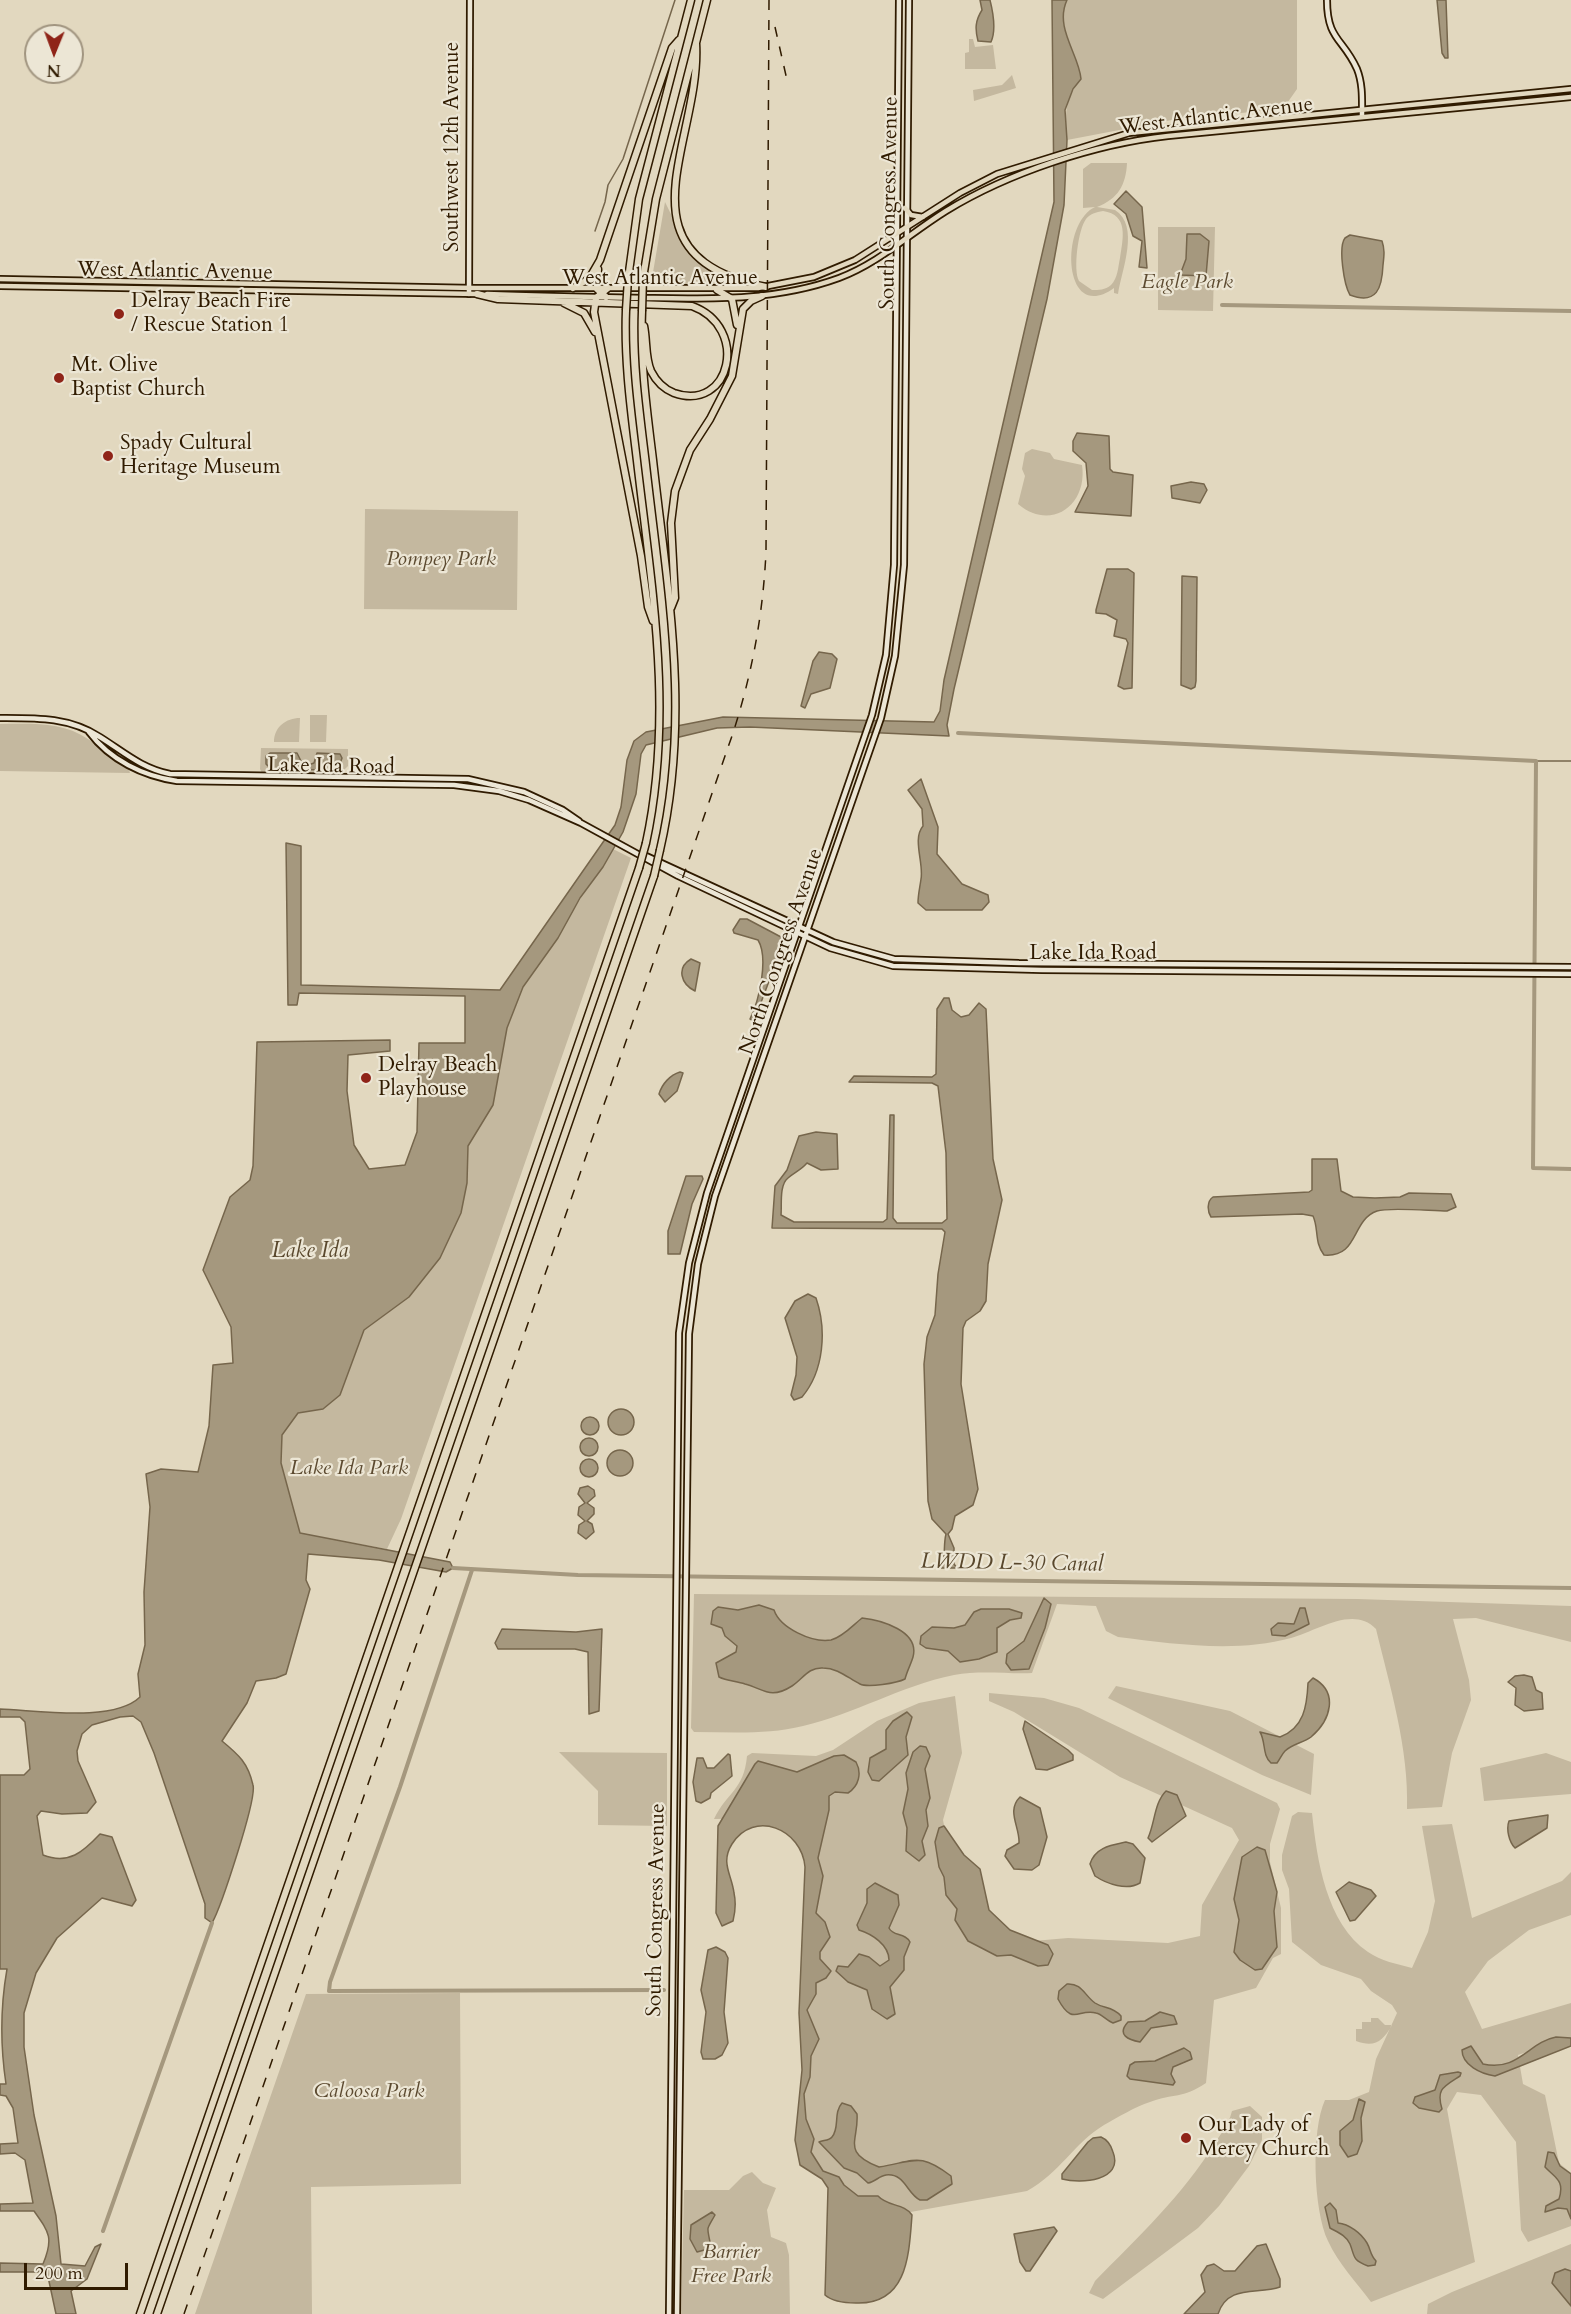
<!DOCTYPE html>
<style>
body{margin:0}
#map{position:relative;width:1571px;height:2314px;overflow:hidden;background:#e2d8bf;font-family:Cardo,serif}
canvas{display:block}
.north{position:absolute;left:24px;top:24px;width:60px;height:60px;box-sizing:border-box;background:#ece6d5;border:2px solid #a19580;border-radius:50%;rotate:181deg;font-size:16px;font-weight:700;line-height:24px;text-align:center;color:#301b00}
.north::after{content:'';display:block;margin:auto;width:21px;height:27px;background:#8f2418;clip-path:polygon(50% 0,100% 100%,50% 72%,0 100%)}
.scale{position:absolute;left:24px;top:2263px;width:104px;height:27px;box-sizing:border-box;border:3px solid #301b00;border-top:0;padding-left:8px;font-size:18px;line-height:21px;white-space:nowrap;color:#301b00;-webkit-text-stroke:4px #ece6d5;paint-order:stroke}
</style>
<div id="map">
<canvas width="1571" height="2314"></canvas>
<div class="north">N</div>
<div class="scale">200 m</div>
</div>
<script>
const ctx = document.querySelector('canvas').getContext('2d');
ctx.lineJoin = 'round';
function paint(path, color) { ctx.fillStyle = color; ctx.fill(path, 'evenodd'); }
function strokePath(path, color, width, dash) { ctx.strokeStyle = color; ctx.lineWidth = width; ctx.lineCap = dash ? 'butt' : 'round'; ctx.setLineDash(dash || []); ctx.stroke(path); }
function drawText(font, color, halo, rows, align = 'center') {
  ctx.font = font + ' Cardo,serif'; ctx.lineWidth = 4.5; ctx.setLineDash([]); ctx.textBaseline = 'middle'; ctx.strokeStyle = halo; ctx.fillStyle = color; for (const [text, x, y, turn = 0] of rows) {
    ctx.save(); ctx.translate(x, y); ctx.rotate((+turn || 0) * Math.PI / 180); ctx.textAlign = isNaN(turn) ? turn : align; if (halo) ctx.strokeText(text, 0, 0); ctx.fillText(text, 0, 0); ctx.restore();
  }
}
paint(new Path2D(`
 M1067,0H1297V89L1283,109L1177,119L1067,140C1065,114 1064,101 1081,79C1079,54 1054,28 1067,0Z
 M969,39H973L975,47L993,45L996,69H965V53L969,52Z
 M1012,75L1016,88L974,101L973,90L1002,85Z
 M1091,163H1127C1126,185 1118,199 1097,207L1115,210C1140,226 1122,269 1118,294L1114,293V288C1063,325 1059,224 1095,207L1083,208V169ZM1103,211C1129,215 1123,238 1120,258C1118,267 1118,278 1111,285C1105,290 1099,290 1092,290L1079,281C1073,270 1078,230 1086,219C1090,214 1096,212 1103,211Z
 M665,202L689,251L712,272L737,285L651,284Z
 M1158,227H1215L1213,311L1158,310Z
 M1032,449L1050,453L1054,459L1082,465C1088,505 1051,532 1018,504L1025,476L1022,469L1025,453Z
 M365,509L518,511L517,610L364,609Z
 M310,715H327L326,742H310Z
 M300,718L299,742H274C274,727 286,718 300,718Z
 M0,724C30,724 61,721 88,739C102,748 114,762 129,770L130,773L0,771Z
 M261,748L348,749V766L340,774L262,773L260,769Z
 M613,849L631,858L401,1519L387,1549L299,1533L281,1463L282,1434L298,1413L323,1409L340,1395L364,1330L379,1317L467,1183L468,1146L493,1105L507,1028L523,987Z
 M694,1594L1357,1599L1571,1606V1642L1476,1618L1453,1619L1469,1680L1471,1700L1452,1753L1442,1807L1407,1809C1409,1749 1390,1687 1376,1629C1353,1605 1317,1631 1291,1638C1236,1653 1174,1644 1118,1637L1106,1631L1096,1606L1057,1604L1032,1673C1006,1674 980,1670 954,1675C900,1686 855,1714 803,1726C767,1735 730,1732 694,1732L691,1728Z
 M1116,1686L1230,1711L1314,1754L1311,1795L1262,1775L1108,1698Z
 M989,1693L1044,1698L1079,1708L1277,1803L1280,1809L1270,1844V1862L1281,1908V1954L1273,1958L1256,1988L1214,2000L1206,2083C1182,2099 1174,2093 1150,2102C1135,2107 1118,2117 1104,2125C1073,2144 1060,2173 1027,2191L894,2215L869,2209L807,2158L801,2143L810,1831L788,1818L714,1819C727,1792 744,1790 747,1756L752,1753L816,1756L833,1750L877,1721L919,1703L955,1696L962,1753L943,1820L958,1898L1022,1942L1068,1938L1168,1943L1200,1936L1202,1905L1239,1840L1232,1828L1120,1777L1014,1712L989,1701Z
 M559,1752L667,1753V1826L598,1825V1791Z
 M1546,1753L1571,1762V1794L1484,1801L1480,1768Z
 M1298,1812L1312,1813C1317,1860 1326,1923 1368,1952C1381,1961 1397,1964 1412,1968L1428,1932L1435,1901L1422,1826L1452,1824L1472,1918L1562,1881L1571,1872V1915L1529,1930L1488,1961L1465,1992L1482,2029L1571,2003V2040L1559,2041L1518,2055L1523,2084L1545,2095L1559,2163L1571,2173V2226L1528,2242L1521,2230L1516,2142L1481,2095L1457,2092L1447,2109L1475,2262L1371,2302C1357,2283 1338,2263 1328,2241C1313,2210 1311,2130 1325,2100H1349L1369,2092L1376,2059L1397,2013L1392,2005L1371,1991L1361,1979L1321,1965L1292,1942L1289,1889L1282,1870V1855L1292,1816Z
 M460,1993L461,2184L311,2187L312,2314H195L306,1994Z
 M1371,2018H1378L1385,2025H1392C1383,2041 1375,2048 1356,2041V2029H1362V2022H1371Z
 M1250,2106L1262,2117V2140L1249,2166L1219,2206L1198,2228L1103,2299L1089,2293L1095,2281C1138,2237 1183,2195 1215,2143C1223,2130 1228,2126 1232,2111Z
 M752,2172L763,2183L776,2188L767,2210L771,2237L786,2243L789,2255L790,2314H681L684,2190H729L743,2176Z
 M1571,2244V2314H1427L1428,2304L1452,2292Z`), '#c4b89f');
const water = new Path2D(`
 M980,0H990C993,12 996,31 991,42L978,41C975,29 975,21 982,10Z
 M1052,0H1067C1054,28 1079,54 1081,79L1073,89L1065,110L1067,140L1064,205L1047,299L954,689L947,725L949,736L750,727L717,728L646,745L641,754L636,794L623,832L603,867L580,898L558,938L523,987L507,1028L493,1105L468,1146L467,1183L461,1213L440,1258L409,1297L364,1330L340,1395L323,1409L298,1413L282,1435L281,1463L300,1533L450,1562L453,1568L446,1572L379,1560L308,1554L306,1580L310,1589L286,1674L276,1678L256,1681L247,1703L222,1741C239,1755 248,1763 253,1785C257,1799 221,1907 212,1923L205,1918V1904L154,1753L141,1722L133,1716L120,1717L92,1725L82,1734L77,1751L78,1761L96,1802L87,1813L62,1814L41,1811L37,1816L43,1855C69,1865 83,1852 100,1834L112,1837L136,1900L132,1906L102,1898L57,1938L36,1973L24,2013V2047L34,2115L56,2216L61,2264L85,2266L95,2247L101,2244L87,2279L71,2291L76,2314H56L47,2272H0V2263L43,2264C54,2238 49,2232 34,2211H0V2204L33,2203L25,2160L15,2153L0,2154V2144L18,2143L13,2108L6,2096L0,2095V2084H6C0,2044 0,2009 7,1969H0V1775H24L30,1769L25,1722L20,1717H0V1709C36,1710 113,1723 140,1697L138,1674L145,1645L144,1592L150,1507L146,1474L161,1469L198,1472L209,1426L213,1365L233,1363L231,1327L203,1270L230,1197L250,1180L253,1166L257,1042L390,1040V1051L348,1055L347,1091L354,1145L369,1169L405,1165L417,1132L419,1043H465V996L299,993L297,1005H288L286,843L301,846V985L500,990L615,825L621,807L627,760L634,741L646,732L723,717L934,722L940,711L944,680L1054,202Z
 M1437,0H1446L1448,58H1445L1442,53Z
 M1126,191L1142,207L1147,268L1139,267L1142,241L1133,236L1126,214L1114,204Z
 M1187,234H1200L1209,241L1206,276L1180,275L1186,259Z
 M1350,235L1382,241C1385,250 1384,256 1383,265C1382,288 1377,305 1350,295C1344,285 1338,247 1345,238Z
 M1077,433L1109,436L1110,469L1113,472L1133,475L1131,516L1075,512L1088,486L1086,463L1073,451V441Z
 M1191,482L1204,484L1207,490L1200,503L1172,498L1171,486Z
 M1107,569H1128L1134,573L1132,688L1124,689L1118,686L1128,643L1126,639L1114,636L1117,620L1106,614L1096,613V610Z
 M1182,576L1197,577L1196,681L1195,687L1191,689L1181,685Z
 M819,652L832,654L837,659L830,688L811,694L805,708L801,706L813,661Z
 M270,753H297L302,763L308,765L314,763L317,753L340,754L342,758L339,767L331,770L271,769L266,764V756Z
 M921,779L938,827L937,854L962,884L988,895L989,902L982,910H926L918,903C918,894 920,887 921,879C924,863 912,839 923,826L922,809L908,790Z
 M740,919H747L781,937L777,960L754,1021L750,1019C759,1001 769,958 758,940L734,933L733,930Z
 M691,959L700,963L695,991C681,984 676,968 691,959Z
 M944,998H949L952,1010L961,1017L969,1015L979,1003L986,1009L993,1159L1002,1200L988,1264L986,1301L980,1311L966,1321L963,1328L961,1384L978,1489L973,1505L955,1516L952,1529L948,1534L954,1548V1564L957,1568H941C946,1560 943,1545 946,1534L932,1519L928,1501L924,1364L927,1337L935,1315L938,1274L945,1232L942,1229L772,1228L775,1186L787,1170L799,1136L816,1132L837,1134L838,1169L821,1170L807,1163C801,1170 795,1172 788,1178C779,1185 782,1205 781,1215L794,1222H883L887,1219L890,1115H894L893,1218L897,1223H942L947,1219L946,1153L938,1086L932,1083L849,1082L854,1076L932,1077L936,1074L937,1009Z
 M680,1072L683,1073L677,1091L665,1102L659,1094C662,1084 670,1075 680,1072Z
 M1312,1159H1337L1341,1191L1353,1197L1375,1198L1400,1197L1409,1193L1451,1194L1456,1207L1447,1211C1432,1211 1389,1207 1377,1211C1351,1220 1359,1258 1324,1255C1314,1242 1319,1229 1313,1216L1302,1214L1211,1217C1207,1211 1207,1201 1213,1197L1309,1192L1312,1190Z
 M686,1176H702L703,1179L692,1204L680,1254H668V1231Z
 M808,1294L816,1298C827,1330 824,1371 802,1397L794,1400L791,1395L796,1375L797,1357L785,1318L795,1301Z
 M608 1422a13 13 0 1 1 26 0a13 13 0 1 1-26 0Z
 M581 1426a9 9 0 1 1 18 0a9 9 0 1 1-18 0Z
 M580 1447a9 9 0 1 1 18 0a9 9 0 1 1-18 0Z
 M607 1463a13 13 0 1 1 26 0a13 13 0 1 1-26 0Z
 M580 1468a9 9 0 1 1 18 0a9 9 0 1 1-18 0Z
 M588,1486L594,1490L595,1496L587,1503L594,1508V1514L587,1521L592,1524L594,1532L586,1539L578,1533L579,1525L585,1521L578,1515L579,1507L585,1503L578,1494L580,1488Z
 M1044,1598L1051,1604L1045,1628L1029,1669L1011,1670L1006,1663L1007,1654L1024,1641Z
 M759,1605L774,1610C780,1628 812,1643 831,1640C843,1637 853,1625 862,1618C881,1620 920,1631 913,1657C911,1664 907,1671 905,1679C897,1683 868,1688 860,1684C848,1678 838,1668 823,1668C808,1667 803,1679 792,1686C770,1700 764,1689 745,1684C736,1681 727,1681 719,1677L716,1663L736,1652L737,1646L725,1636L722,1628L711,1624L713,1611L718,1607L738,1610Z
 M1300,1608H1305L1309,1624L1285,1636L1272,1635L1271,1629L1278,1623L1294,1624Z
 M981,1609H1009L1022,1613L1021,1618L1010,1620L997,1628V1652L979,1659L960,1662L948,1651L926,1648L920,1644L921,1636L932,1627L954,1628L965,1625L974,1612Z
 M502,1629L576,1632L602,1629L599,1711L589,1714L588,1652L575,1649H498L495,1643Z
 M1524,1675L1532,1677L1536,1690L1542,1693L1543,1709L1524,1711L1515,1705L1516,1688L1508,1682L1515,1676Z
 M1313,1678C1339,1692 1331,1720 1311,1737C1303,1743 1292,1744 1285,1751C1282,1754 1280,1759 1277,1763H1271C1262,1755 1266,1742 1260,1732L1280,1737C1304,1728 1307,1706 1308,1683Z
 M907,1712L912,1717L906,1737L908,1755L879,1781L872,1780L868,1772L870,1758L886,1749V1730L893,1721Z
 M1025,1721L1068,1750L1073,1755V1760L1047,1770L1036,1769L1023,1729Z
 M920,1746L926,1747L930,1756L925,1769L930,1798L926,1810L928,1826L922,1841L925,1855L919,1861L906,1851L907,1828L903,1813L908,1789L906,1773L913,1752Z
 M728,1754L730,1755L732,1776L711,1793L710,1798L701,1803L696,1801L693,1782L697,1758H703L707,1768H714Z
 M844,1755L856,1762C862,1773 859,1786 848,1793L835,1792L829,1796V1810L818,1858L823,1876L816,1913L825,1922L830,1937L820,1952V1959L831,1971L826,1978L816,1983V1994L807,2010L819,2039L811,2056L810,2077L804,2094L806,2119L814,2139L811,2152L823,2171L839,2177L844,2185L858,2196H878C888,2207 904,2203 912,2215C909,2254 908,2305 856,2303C845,2303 833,2302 825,2295L828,2188L822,2179L800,2165L795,2140L802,2070L799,2013L805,1867C802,1829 754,1809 732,1844C720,1863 732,1875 734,1893C736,1902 735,1913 733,1921L722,1926L716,1913L718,1826L755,1764L758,1761L797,1772L834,1756Z
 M1166,1791L1177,1795L1186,1816L1152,1842L1148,1838C1155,1823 1154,1803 1166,1791Z
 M1020,1797L1040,1808L1047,1837L1039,1865L1032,1870L1014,1869L1005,1856L1007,1850L1019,1843C1020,1827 1006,1811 1020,1797Z
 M1548,1815L1547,1828L1515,1848C1509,1842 1506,1829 1509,1821Z
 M944,1826L964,1855L980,1869L989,1910L1010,1930L1048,1945L1053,1954L1048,1965L1038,1966L1011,1955L997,1956L968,1941L955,1920L957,1909L946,1895L944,1877L939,1867L935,1842L939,1828Z
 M1126,1842L1133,1844L1145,1858L1140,1883C1127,1891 1107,1884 1095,1876L1090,1864C1095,1847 1112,1845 1126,1842Z
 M1257,1847L1265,1850L1277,1892L1274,1911L1277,1947L1262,1969L1255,1970L1240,1960L1234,1952L1239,1920L1234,1899L1242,1857Z
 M1349,1882L1371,1890L1376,1896L1355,1920L1350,1921L1336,1892Z
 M875,1883L898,1895L899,1905L889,1928C893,1937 905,1932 910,1942L904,1957V1970L890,1987L895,2014L887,2019L872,2009L867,1990L848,1982L836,1971L838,1966L848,1967L859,1954L869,1957L880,1966L889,1960C889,1945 872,1934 859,1930L857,1925L867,1903V1889Z
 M716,1947L725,1952L728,1958L724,2012L728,2043L722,2055L715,2059H703L701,2052L706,2012L701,1990L708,1950Z
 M1067,1984C1082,1983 1084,1995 1095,2003C1104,2009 1112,2006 1121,2016V2020L1113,2023C1107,2021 1102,2014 1096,2013C1078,2008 1073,2027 1058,1999L1059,1991Z
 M1160,2012L1174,2016L1177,2024L1151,2028L1140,2042C1129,2040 1116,2035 1128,2022L1145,2021Z
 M1556,2037L1571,2038V2046L1495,2076C1481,2074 1462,2065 1462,2050L1471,2046L1483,2064C1518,2072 1529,2042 1556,2037Z
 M1184,2048L1190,2052L1192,2059L1173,2067L1171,2074L1175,2082L1173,2085L1130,2079L1127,2076L1130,2065L1135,2062L1155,2061Z
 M1458,2072L1461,2073L1460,2076C1443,2087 1436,2089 1442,2109L1439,2112L1419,2108L1413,2103L1415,2097L1435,2090L1440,2075Z
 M1359,2099L1365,2102L1361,2118L1362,2141L1357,2154L1348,2157L1340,2145V2131L1353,2120Z
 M842,2103L851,2106L857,2114C859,2141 841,2152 879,2167C916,2161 919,2152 951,2176L952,2184L927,2200H920C907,2194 905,2173 886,2175C879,2176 875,2182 868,2183L857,2173L844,2168L819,2142C823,2140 829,2141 832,2137C840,2128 833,2113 842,2103Z
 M1101,2137C1108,2140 1111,2145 1113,2152C1124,2181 1081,2184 1062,2179V2174L1088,2142L1093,2138Z
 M1548,2152L1554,2153L1560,2166L1571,2174V2219L1567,2209L1558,2208L1545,2212L1546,2206L1559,2199C1565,2180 1555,2178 1545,2167Z
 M1330,2203L1336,2210L1338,2223C1349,2224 1361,2233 1367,2243C1371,2250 1370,2255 1376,2261L1375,2265L1368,2266C1352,2260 1355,2257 1350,2244C1346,2235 1337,2232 1330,2228L1325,2207Z
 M712,2212L715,2215C706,2231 707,2226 710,2242L708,2249L697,2252L690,2239L691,2225Z
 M1054,2227L1057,2231L1030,2271H1026L1020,2262L1014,2234Z
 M1266,2244L1280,2279V2287C1257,2295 1228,2284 1218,2314H1184L1205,2292L1201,2275L1207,2266L1214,2264L1224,2271H1235L1257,2246Z
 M1565,2269L1571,2271V2306L1552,2283L1555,2273Z`);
paint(water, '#a5987e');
strokePath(water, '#76664c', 1.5);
strokePath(new Path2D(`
 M595,231L605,202L608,185L623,159L675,0
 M1536,761H1571`), '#76664c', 1.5);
strokePath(new Path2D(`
 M1222,305L1571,311
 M958,733L1536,761L1533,1168L1571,1169
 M453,1568L578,1575L1571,1588
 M472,1570L400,1787L330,1982L329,1991L664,1990
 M103,2231L212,1923`), '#a5987e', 4);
const secondary = new Path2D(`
 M1327,0C1327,40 1343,38 1357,69C1363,84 1362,100 1362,116
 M469,294L470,0
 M0,718C36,718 69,717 100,737C124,752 141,768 170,774L468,779L524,792L563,810L579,821
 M89,732C110,760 143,776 177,781L454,785L499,791L529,800L581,823L678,876L830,948L893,966L1042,970L1571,974
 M644,855L833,942L894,959L1019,963L1571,967
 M669,2314L679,1333L689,1263L707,1193L872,715L886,655L894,565L899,0
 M677,2314L689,1334L698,1264L715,1196L881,718L895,656L904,565L909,0`);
const primary = new Path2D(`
 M905,208L911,215L923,217
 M0,279L475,288H758L814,277L855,260L960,193L997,174L1129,133L1571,89
 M0,286L479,294
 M487,294C540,296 593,297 646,298C712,299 776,301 839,278C879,263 909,234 946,211C1008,173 1095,144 1168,136L1571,97`);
const highway = new Path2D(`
 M696,43C702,141 611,255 766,287
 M598,269L597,289L606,297
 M643,278L656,199L707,0
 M628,279L639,199L691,0
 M573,288L589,279L600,260L672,48L679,40
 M608,288L596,298L594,312L641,556L648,607L653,621
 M717,290L732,299L737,325
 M477,294L498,299L692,306C750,327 731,413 674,393C664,389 656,381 651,371C645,358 647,340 644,326
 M564,303L584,313L595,332
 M626,310C624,361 631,411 637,461C652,590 674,713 646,843
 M642,311C640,361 647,411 653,460C668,594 691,716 660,850
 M671,608L675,598L671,523L675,491L690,450L710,419L732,376L743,309L751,301L762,296
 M140,2314L639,868
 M157,2314L654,876`);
strokePath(secondary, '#301b00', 8);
strokePath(primary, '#301b00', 8);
strokePath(highway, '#301b00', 9);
strokePath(secondary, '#ece6d5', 4.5);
strokePath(primary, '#e2d8bf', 4.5);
strokePath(highway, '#e2d8bf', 6);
strokePath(new Path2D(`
 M775,27L787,80
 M184,2314L733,733C752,674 763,615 766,552L769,0`), '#301b00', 1.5, [10, 10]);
const highwayBridge = new Path2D(`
 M626,310L628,279
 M642,311L643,278
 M639,868L646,843
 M654,876L660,850`);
strokePath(highwayBridge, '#301b00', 9, []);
strokePath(highwayBridge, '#e2d8bf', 6);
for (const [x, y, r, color] of [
 [119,314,6,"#8f2418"],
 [59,378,6,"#8f2418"],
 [108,456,6,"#8f2418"],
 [366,1078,6,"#8f2418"],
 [1186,2138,6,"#8f2418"]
]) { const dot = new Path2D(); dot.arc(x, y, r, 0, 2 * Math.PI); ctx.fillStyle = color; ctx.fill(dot); strokePath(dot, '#ece6d5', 2); }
drawText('21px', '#301b00', '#ece6d5', [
 ["West Atlantic Avenue",1216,117,-7],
 ["Southwest 12th Avenue",453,147,-90],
 ["South Congress Avenue",890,203,-89],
 ["West Atlantic Avenue",175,272,1],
 ["West Atlantic Avenue",660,279],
 ["Lake Ida Road",331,767,1],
 ["North Congress Avenue",782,952,-71],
 ["Lake Ida Road",1093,954],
 ["South Congress Avenue",657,1910,-89]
]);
drawText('italic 21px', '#5c4a30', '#ece6d5', [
 ["Eagle Park",1187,283],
 ["Pompey Park",441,560],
 ["Lake Ida Park",349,1469],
 ["Caloosa Park",369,2092],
 ["Barrier",731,2253],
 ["Free Park",731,2277]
]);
drawText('21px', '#301b00', '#ece6d5', [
 ["Delray Beach Fire",131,302],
 ["/ Rescue Station 1",131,326],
 ["Mt. Olive",71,366],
 ["Baptist Church",71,390],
 ["Spady Cultural",120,444],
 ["Heritage Museum",120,468],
 ["Delray Beach",378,1066],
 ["Playhouse",378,1090],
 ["Our Lady of",1198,2126],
 ["Mercy Church",1198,2150]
], 'left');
drawText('italic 22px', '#59472c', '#ece6d5', [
 ["Lake Ida",310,1252],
 ["LWDD L-30 Canal",1012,1564,1]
]);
</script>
